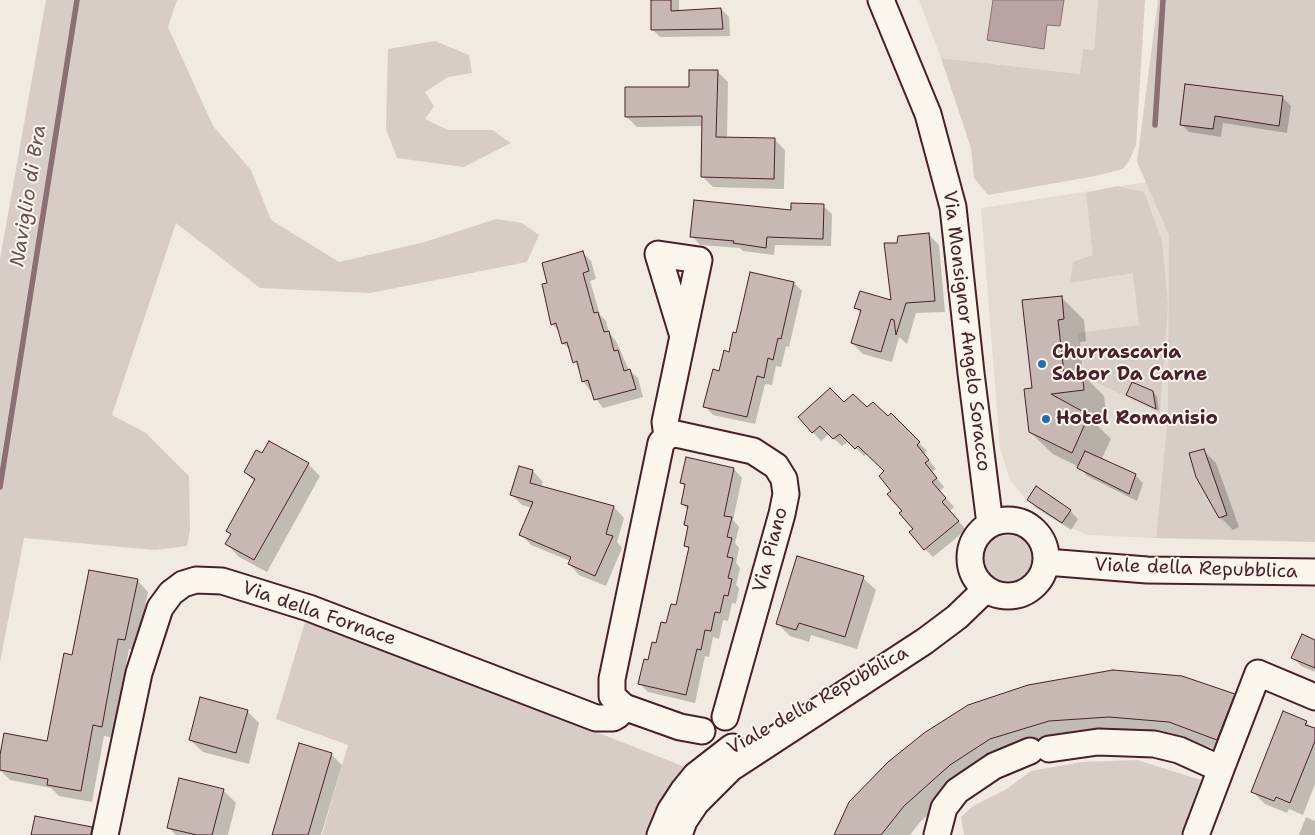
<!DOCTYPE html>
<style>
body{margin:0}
canvas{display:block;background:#f0eae0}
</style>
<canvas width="1315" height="835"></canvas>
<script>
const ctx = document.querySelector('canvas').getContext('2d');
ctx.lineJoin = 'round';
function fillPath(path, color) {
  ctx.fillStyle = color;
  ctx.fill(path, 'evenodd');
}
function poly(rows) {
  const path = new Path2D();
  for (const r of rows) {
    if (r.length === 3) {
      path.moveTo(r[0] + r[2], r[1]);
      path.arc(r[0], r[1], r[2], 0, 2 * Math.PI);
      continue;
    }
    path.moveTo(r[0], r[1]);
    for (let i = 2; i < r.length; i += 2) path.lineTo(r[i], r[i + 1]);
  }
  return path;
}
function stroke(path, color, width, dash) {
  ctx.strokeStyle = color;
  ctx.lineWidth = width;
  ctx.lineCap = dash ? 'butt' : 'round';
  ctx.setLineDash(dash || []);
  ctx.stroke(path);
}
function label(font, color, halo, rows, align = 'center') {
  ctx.font = font + ' "Shantell Sans",sans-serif';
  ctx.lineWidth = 4;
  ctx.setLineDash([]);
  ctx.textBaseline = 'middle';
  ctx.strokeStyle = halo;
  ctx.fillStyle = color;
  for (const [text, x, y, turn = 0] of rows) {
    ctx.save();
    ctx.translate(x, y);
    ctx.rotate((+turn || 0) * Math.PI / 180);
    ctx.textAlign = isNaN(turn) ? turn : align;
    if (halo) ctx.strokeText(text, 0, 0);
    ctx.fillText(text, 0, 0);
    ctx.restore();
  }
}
const built = poly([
 [919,0,1098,0,1094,50,1083,49,1081,74,941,58],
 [1154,181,1169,235,1172,294,1168,415,1156,538,1087,535,1062,523,1027,500,1010,480,1000,448,981,208]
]);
const green = poly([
 [46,0,177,0,168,27,213,126,251,170,271,220,339,262,425,242,496,219,522,223,539,235,527,262,370,293,260,288,176,223,112,415,146,433,189,476,190,531,187,546,155,550,24,538,0,662,0,259],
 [1098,0,1145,0,1137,129,1136,145,1130,159,1123,169,1095,176,988,195,974,178,971,148,941,58,1080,74,1083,49,1094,50],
 [1158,0,1315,0,1315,542,1156,538,1168,415,1169,235,1137,162],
 [435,41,469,55,472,73,448,77,425,92,434,106,425,119,448,130,492,130,511,143,464,167,397,158,386,129,388,49],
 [1117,186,1144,192,1162,241,1168,304,1160,413,1086,377,1077,333,1139,325,1133,273,1070,283,1073,262,1093,255,1086,193],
 [1008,559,24],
 [305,622,358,638,685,767,654,818,649,835,322,835,348,745,276,719],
 [1137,760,1201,780,1181,835,964,835,961,817,973,806,1005,790,1031,771,1082,762]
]);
const water = poly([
 [993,0,1064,0,1060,26,1047,25,1044,49,987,40,993,0]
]);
const shadow = poly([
 [652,0,679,0,679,12,721,9,729,17,730,36,660,37,652,29],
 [718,72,728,82,727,138,774,139,785,150,784,189,713,187,702,176,703,126,637,127,626,116,690,88],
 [1283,98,1291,106,1287,133,1223,123,1221,137,1189,132,1181,124],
 [823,206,832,214,831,246,775,245,774,255,743,251,740,248,700,245,692,236],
 [928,234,939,245,945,312,916,313,907,344,899,337,892,362,863,354,852,343,861,314,856,308,893,302,899,244],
 [583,253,591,261,596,279,590,281,600,315,606,321,609,333,616,341,629,370,638,378,643,397,603,408,583,381,571,351,563,343,560,332,552,324,549,284],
 [794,283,802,291,789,347,786,346,781,367,776,366,772,385,765,384,755,424,713,415,705,406,737,334],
 [1062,298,1084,320,1086,341,1080,342,1083,375,1104,396,1106,413,1087,415,1111,439,1101,460,1135,475,1143,483,1137,501,1087,476,1079,467,1053,454,1030,432,1034,389],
 [1153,392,1157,397,1159,411,1128,395],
 [844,404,867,409,888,418,891,415,927,451,924,454,936,469,932,472,944,487,940,491,954,507,950,511,966,530,933,557,925,549,893,492,886,471,867,453,864,456,849,441,842,446,829,434,821,441,799,417],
 [1203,450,1216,463,1239,527,1233,530,1220,517],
 [263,455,308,464,320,476,267,572,239,557,227,544,232,535,228,531,255,482,245,472],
 [734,469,742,478,733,520,739,527,735,543,739,548,736,563,740,568,736,585,739,588,736,604,732,603,728,621,723,620,719,639,713,637,709,657,705,656,695,703,648,692,640,684,677,606,690,550,685,545,689,528,685,524,688,510,682,504,686,487,681,483],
 [533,471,543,482,541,487,614,507,624,518,617,542,622,548,606,586,579,575,569,564,570,561,531,545,521,534,532,508,522,505,512,495],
 [1028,499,1070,511,1078,519,1071,530,1036,508],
 [863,578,876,590,857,649,811,635,809,642,790,636,777,623],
 [137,580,148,592,136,651,129,649,113,738,104,736,92,802,59,796,51,788,10,780,0,770,0,762,48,742,73,656],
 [1315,642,1315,672,1301,666,1293,658],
 [1234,695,1250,711,1233,756,1186,738,1126,733,1066,737,967,781,920,822,910,835,835,835,925,734],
 [247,711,259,723,249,764,203,752,190,740],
 [1306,722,1315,730,1315,784,1303,815,1289,809,1287,813,1265,804,1253,792],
 [331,754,342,765,321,835,273,835],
 [223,790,236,803,228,835,176,835,168,827],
 [1306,817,1315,821,1315,835,1299,835]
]);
const stream = poly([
 [1155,125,1163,0],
 [0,487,77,0]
]);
const building = poly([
 [651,0,671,0,671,11,721,8,723,29,651,30,651,0],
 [689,70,718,70,716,137,775,138,774,179,701,177,702,116,625,117,625,87,689,87,689,70],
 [1185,84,1283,96,1279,126,1215,116,1213,129,1180,125,1185,84],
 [694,200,791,210,791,203,824,204,823,239,767,237,766,248,733,243,734,241,690,237,694,200],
 [929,233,935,301,906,303,896,335,894,320,891,319,881,352,851,343,861,310,854,308,860,291,891,300,884,243,897,243,898,236,929,233],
 [583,251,589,271,583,273,594,313,598,312,604,332,609,331,614,351,618,350,624,371,630,369,636,389,594,400,588,380,582,382,577,361,573,363,567,342,562,344,556,323,551,325,542,284,547,283,542,263,583,251],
 [750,272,794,282,781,339,778,338,773,360,768,358,764,378,757,376,747,417,703,407,713,369,719,371,724,350,729,352,733,332,736,333,750,272],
 [1062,296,1064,319,1058,320,1064,373,1082,372,1084,390,1051,394,1089,415,1072,453,1029,432,1024,389,1032,388,1022,300,1062,296],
 [1132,382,1153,391,1156,409,1126,395,1132,382],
 [830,388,844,402,853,394,867,407,873,402,888,416,891,413,920,442,917,445,929,460,925,463,937,478,932,482,946,498,942,502,959,521,924,550,909,532,913,529,899,513,902,511,887,494,891,491,879,476,884,471,858,446,855,449,840,434,833,439,820,426,812,433,798,417,830,388],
 [269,441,309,463,254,560,225,544,231,534,226,531,255,479,244,472,256,450,262,453,269,441],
 [1204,449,1227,515,1219,518,1196,477,1189,453,1204,449],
 [1085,451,1136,474,1129,494,1077,468,1085,451],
 [686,457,734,468,724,516,732,517,727,537,732,538,727,557,733,558,728,578,732,579,728,596,724,595,720,613,715,612,711,631,705,630,701,650,697,649,686,695,638,684,644,659,648,660,652,642,656,643,661,622,666,623,671,604,676,605,689,547,684,546,688,526,684,525,688,506,681,504,685,484,680,483,686,457],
 [519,466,533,470,530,483,614,506,606,534,613,536,595,576,568,564,571,557,519,535,533,502,510,495,519,466],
 [1036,486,1071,510,1062,523,1027,500,1036,486],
 [797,556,864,576,845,637,799,623,796,630,776,624,797,556],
 [89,570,138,579,125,640,118,639,102,727,93,725,81,791,47,785,48,779,0,770,0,755,4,733,47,741,64,653,72,655,89,570],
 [1302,634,1315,640,1315,668,1291,658,1302,634],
 [1113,670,1182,676,1235,694,1217,740,1169,722,1109,717,1049,721,990,739,950,765,904,806,881,835,834,835,849,802,888,762,924,733,968,705,1028,685,1113,670],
 [200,697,248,710,236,753,189,740,200,697],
 [1283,711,1307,721,1305,725,1315,728,1315,741,1290,803,1276,797,1274,801,1251,792,1283,711],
 [299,743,332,753,308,835,272,835,299,743],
 [179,778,224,789,212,835,197,835,167,828,179,778],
 [35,816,92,827,91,835,31,835,35,816]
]);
const minor = poly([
 [881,0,928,114,953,207,971,373,990,524],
 [667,436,676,434,753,451,776,466,784,479,786,494,782,514,725,717],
 [1008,558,38],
 [1046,562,1147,570,1315,572],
 [624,707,612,696,612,679,661,443,667,436,665,422,699,260,658,254,682,333],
 [1049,749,1098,742,1154,744,1179,750,1221,769,1196,835],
 [1221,769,1258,673,1315,697],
 [105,835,139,673,160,608,171,593,183,584,196,580,222,581,309,608,596,718,613,718,618,715,624,707,680,727,702,731],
 [660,835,670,811,683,791,696,775,732,747],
 [679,835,684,821,696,803,731,768,925,641,957,617,985,590],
 [937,835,944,808,957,791,994,766,1030,751]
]);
const markers = [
 [1042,364,5,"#1f6fb2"],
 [1046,419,5,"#1f6fb2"]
];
const streetNames = [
 ["Via Monsignor Angelo Soracco",966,331,83],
 ["Via Piano",771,550,-75],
 ["Viale della Repubblica",1196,569,2],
 ["Via della Fornace",319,614,19],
 ["Viale della Repubblica",818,701,-29]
];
const poiNames = [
 ["Churrascaria",1052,353],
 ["Sabor Da Carne",1052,375],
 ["Hotel Romanisio",1056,419]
];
const waterNames = [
 ["Naviglio di Bra",29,196,-81]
];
fillPath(built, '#e4dbd2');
fillPath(green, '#d8ccc6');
fillPath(water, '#b8a4a2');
stroke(water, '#8c6f72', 1);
fillPath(shadow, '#0003');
stroke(stream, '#8c6f72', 5.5);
fillPath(building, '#c8b8b3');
stroke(building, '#4a1f2b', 1);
stroke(minor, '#4a1f2b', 29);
stroke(minor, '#fbf7ec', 25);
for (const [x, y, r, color] of markers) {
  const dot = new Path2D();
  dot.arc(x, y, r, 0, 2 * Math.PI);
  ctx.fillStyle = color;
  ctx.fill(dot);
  stroke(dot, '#fbf7ec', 2);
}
label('19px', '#4a1f2b', '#fbf7ec', streetNames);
label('bold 19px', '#4a1f2b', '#fbf7ec', poiNames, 'left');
label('italic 20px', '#704e55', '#fbf7ec', waterNames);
</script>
